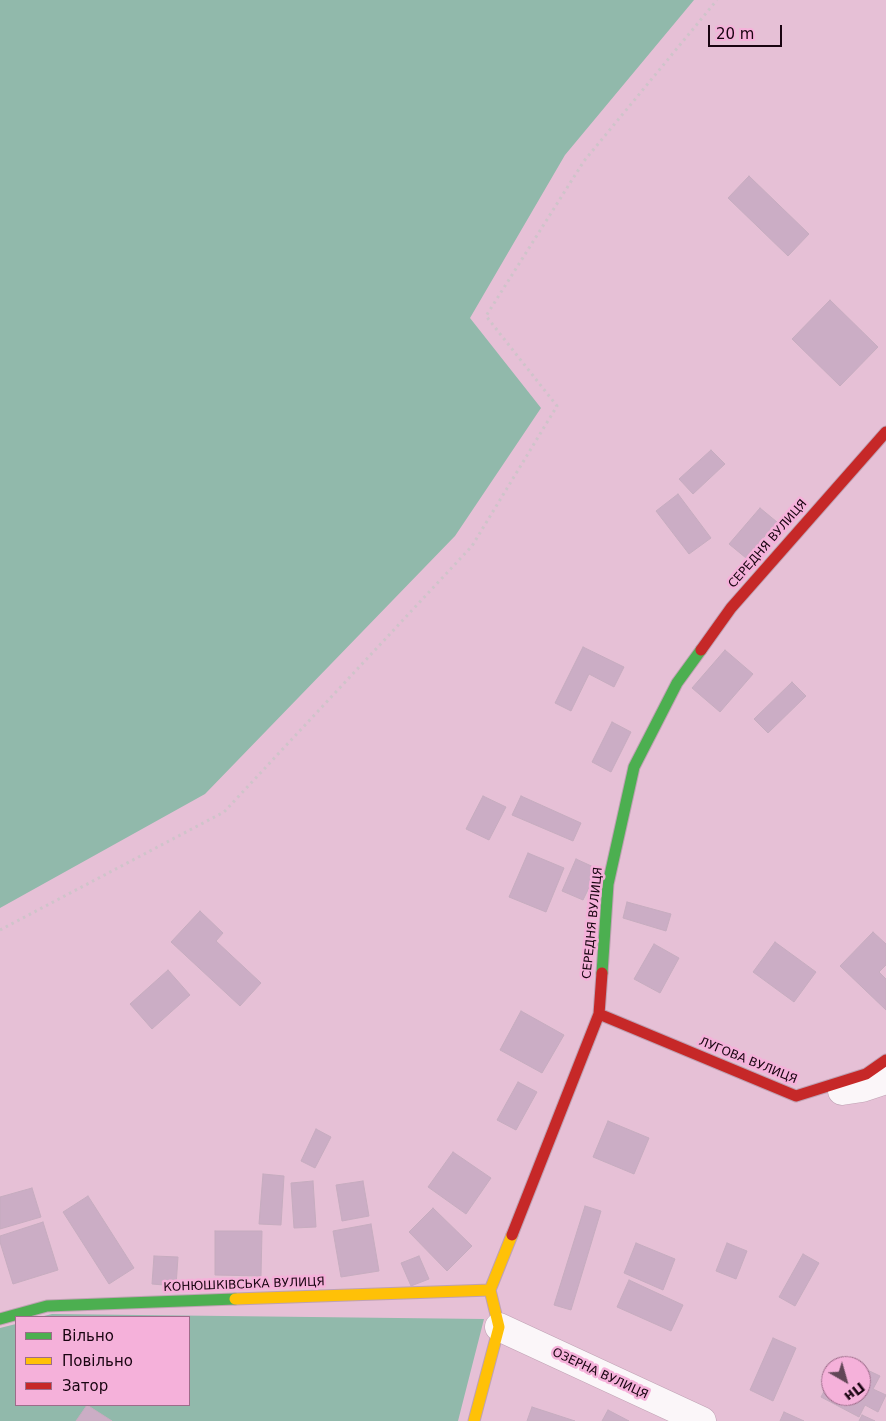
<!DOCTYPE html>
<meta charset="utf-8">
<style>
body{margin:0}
#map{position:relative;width:886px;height:1421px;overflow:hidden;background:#e6c0d6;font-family:"DejaVu Sans",sans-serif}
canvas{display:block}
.legend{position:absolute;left:15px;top:1316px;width:175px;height:90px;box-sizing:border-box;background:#f5b1da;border:1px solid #9d6c8a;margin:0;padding:6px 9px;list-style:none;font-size:15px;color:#190411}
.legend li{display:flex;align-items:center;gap:10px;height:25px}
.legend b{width:25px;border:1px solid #9d6c8a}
.north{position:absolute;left:821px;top:1356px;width:50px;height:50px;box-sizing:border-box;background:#f5b1da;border:1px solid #9d6c8a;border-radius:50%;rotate:142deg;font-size:14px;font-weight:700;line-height:20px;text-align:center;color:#190411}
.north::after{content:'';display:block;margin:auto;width:18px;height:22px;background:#614656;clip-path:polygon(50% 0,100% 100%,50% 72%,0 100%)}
.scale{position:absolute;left:708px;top:25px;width:74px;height:22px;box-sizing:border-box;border:2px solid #190411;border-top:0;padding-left:6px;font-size:15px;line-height:18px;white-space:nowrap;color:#190411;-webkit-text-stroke:4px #f5b1da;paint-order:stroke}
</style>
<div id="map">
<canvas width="886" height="1421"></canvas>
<ul class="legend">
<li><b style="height:6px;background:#4caf50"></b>Вільно</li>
<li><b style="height:6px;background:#ffc107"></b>Повільно</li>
<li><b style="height:6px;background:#c62828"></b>Затор</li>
</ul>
<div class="north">Пн</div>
<div class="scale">20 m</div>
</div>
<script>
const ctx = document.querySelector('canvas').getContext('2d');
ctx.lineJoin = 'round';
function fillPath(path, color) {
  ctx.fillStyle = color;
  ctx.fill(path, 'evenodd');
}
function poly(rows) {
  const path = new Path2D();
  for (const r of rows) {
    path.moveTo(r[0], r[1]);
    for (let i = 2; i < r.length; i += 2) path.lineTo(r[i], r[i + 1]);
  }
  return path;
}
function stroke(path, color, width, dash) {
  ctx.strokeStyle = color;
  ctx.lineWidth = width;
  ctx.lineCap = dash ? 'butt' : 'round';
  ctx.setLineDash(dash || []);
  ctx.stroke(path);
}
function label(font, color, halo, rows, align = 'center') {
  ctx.font = font + ' "DejaVu Sans",sans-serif';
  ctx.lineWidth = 5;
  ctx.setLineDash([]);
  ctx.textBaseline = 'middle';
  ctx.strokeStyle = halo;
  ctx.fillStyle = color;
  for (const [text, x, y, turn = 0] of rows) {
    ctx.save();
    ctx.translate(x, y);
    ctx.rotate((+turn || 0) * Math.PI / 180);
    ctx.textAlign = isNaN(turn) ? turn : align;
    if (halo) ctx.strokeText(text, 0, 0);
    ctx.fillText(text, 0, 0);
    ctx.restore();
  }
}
const green = poly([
 [0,0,694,0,565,155,470,318,541,408,455,536,205,794,0,908],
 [52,1314,484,1319,458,1421,0,1421,0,1328,16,1324,16,1405,189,1405,189,1317,40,1317]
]);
const building = poly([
 [749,176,809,234,788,256,728,198,749,176],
 [830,300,878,347,840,386,792,339,830,300],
 [711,450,725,464,693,494,679,479,711,450],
 [678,494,711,538,689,554,656,511,678,494],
 [760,508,777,522,746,558,729,544,760,508],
 [583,647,624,667,614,687,589,674,571,711,555,703,583,647],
 [725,650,753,674,720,712,692,688,725,650],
 [792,682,806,696,768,733,754,719,792,682],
 [612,722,631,732,611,772,592,762,612,722],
 [483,796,506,807,489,840,466,829,483,796],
 [521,796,581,823,573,841,512,815,521,796],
 [528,853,564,868,546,912,509,897,528,853],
 [576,859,598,869,583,900,562,891,576,859],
 [627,902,671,914,666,931,623,918,627,902],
 [200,911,223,933,216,941,261,983,240,1006,171,942,200,911],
 [873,932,886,944,886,965,879,972,886,979,886,1010,840,966,873,932],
 [775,942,816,972,794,1002,753,972,775,942],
 [654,944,679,958,660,993,634,979,654,944],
 [168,970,190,995,152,1029,130,1004,168,970],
 [521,1011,564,1035,542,1073,500,1050,521,1011],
 [518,1082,537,1092,516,1130,497,1120,518,1082],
 [608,1121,649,1138,634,1174,593,1157,608,1121],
 [316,1129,331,1137,315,1168,301,1161,316,1129],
 [453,1152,491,1178,466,1214,428,1187,453,1152],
 [263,1174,284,1176,281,1225,259,1224,263,1174],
 [313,1181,316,1227,294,1228,291,1183,313,1181],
 [363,1181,369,1216,342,1221,336,1185,363,1181],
 [32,1188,41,1217,0,1229,0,1197,32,1188],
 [88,1196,134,1268,109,1284,63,1212,88,1196],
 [585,1206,601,1211,571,1310,554,1305,585,1206],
 [433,1208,472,1246,447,1271,409,1232,433,1208],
 [43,1222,58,1270,13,1284,0,1242,0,1236,43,1222],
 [371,1224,379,1271,341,1277,333,1231,371,1224],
 [215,1231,262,1231,261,1276,215,1275,215,1231],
 [636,1243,675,1259,663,1290,624,1273,636,1243],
 [727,1243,747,1251,736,1279,716,1271,727,1243],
 [803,1254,819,1263,795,1306,779,1297,803,1254],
 [154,1256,178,1257,176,1286,152,1284,154,1256],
 [419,1256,429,1279,411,1286,401,1263,419,1256],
 [629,1280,683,1305,671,1331,617,1307,629,1280],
 [773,1338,796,1348,773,1401,750,1390,773,1338],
 [842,1357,860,1366,837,1366,842,1357],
 [861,1367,880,1376,873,1389,886,1395,878,1412,865,1405,859,1417,821,1397,831,1378,831,1396,861,1396,861,1367],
 [87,1405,112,1421,76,1421,87,1405],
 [532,1407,575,1421,527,1421,532,1407],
 [608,1410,629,1421,602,1421,608,1410],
 [784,1412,804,1421,780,1421,784,1412],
 [862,1415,875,1421,859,1421,862,1415]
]);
const path = poly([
 [0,930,224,812,472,546,557,406,486,316,584,161,717,0]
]);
const street = poly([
 [842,1091,862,1088,886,1080],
 [499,1327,702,1421]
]);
const fast = poly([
 [602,973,608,884,634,767,677,683,701,650],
 [0,1319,47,1306,235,1299]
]);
const slow = poly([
 [235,1299,490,1290],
 [474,1421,499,1327,490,1290,512,1235]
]);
const jam = poly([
 [701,650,731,608,886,432],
 [599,1014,796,1096,866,1074,886,1060],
 [512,1235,599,1014,602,973]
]);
const streetNames = [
 ["СЕРЕДНЯ ВУЛИЦЯ",768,544,-49],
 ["СЕРЕДНЯ ВУЛИЦЯ",593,923,-84],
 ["ЛУГОВА ВУЛИЦЯ",748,1061,22],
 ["КОНЮШКІВСЬКА ВУЛИЦЯ",244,1285,-2],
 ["ОЗЕРНА ВУЛИЦЯ",600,1374,25]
];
fillPath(green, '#91b9ab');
fillPath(building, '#cbadc5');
stroke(building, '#c6acbf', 1);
stroke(street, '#bfa1b3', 29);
stroke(fast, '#bfa1b3', 13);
stroke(slow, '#bfa1b3', 13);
stroke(jam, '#bfa1b3', 13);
stroke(path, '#cfc4ca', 3, [2.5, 4]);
stroke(street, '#fbf6f9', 28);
stroke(fast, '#4caf50', 11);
stroke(slow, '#ffc107', 11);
stroke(jam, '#c62828', 11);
label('12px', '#190411', '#f5b1da', streetNames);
</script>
